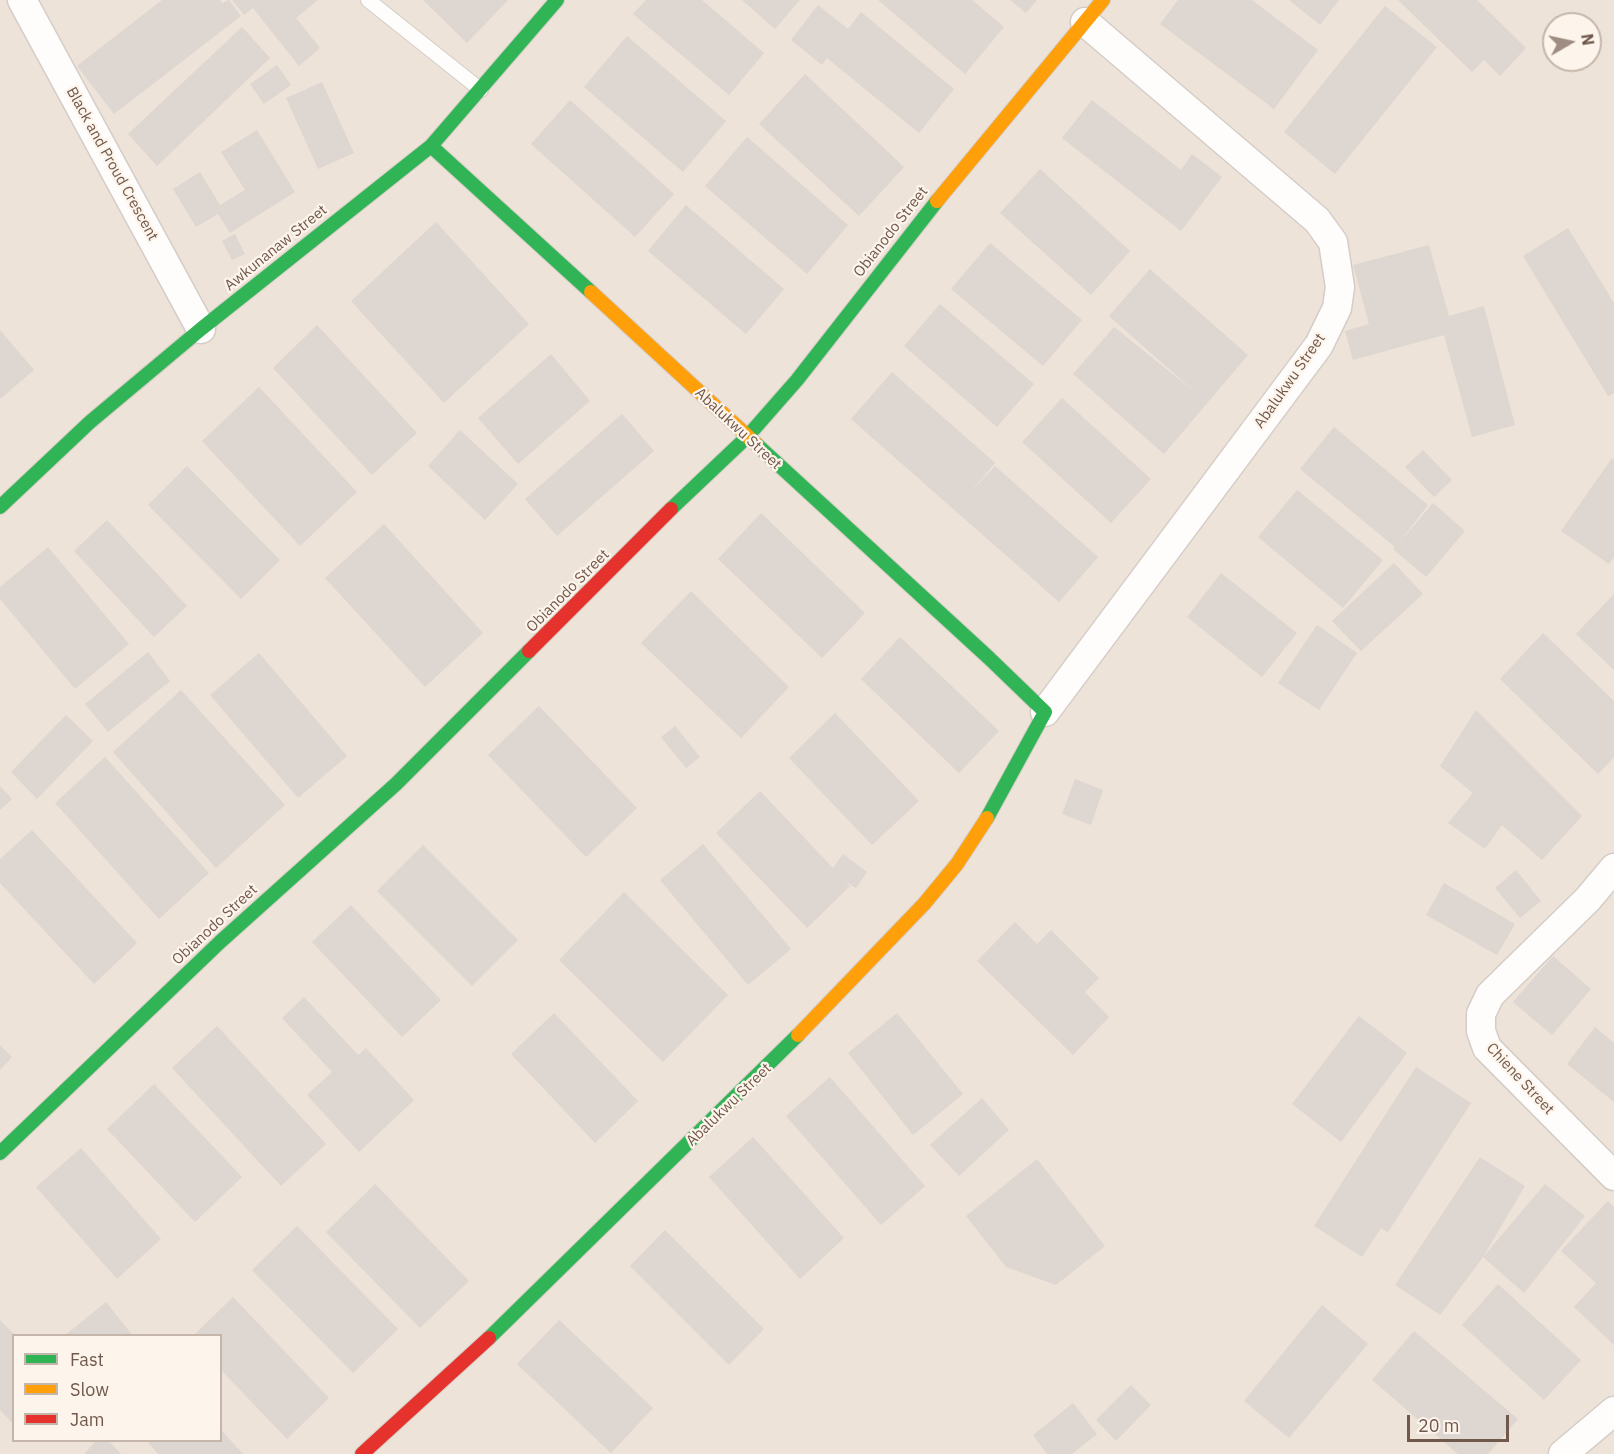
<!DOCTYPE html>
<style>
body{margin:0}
#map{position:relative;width:1614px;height:1454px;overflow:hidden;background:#f5f0ea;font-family:"IBM Plex Sans",sans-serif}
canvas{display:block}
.legend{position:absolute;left:12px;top:1334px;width:210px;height:108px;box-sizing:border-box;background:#fdf5eb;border:2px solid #c5b6ab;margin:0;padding:8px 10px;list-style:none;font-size:18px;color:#71584c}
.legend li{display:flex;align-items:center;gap:12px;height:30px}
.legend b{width:30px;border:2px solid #c5b6ab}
.north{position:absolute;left:1542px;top:12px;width:60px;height:60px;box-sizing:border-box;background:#fdf5eb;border:2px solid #c5b6ab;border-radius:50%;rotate:81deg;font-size:16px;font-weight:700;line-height:24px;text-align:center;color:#71584c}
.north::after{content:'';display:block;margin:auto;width:21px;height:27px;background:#9f8d83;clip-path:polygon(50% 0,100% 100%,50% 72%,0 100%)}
.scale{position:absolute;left:1407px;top:1415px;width:102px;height:27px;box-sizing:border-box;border:3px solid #71584c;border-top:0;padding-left:8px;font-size:18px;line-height:21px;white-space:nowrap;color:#71584c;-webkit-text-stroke:4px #fdf5eb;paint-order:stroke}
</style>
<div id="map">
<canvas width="1614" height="1454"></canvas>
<ul class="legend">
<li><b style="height:8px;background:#30b455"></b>Fast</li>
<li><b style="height:8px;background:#ff9f0a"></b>Slow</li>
<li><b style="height:8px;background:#e5322d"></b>Jam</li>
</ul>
<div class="north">N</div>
<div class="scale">20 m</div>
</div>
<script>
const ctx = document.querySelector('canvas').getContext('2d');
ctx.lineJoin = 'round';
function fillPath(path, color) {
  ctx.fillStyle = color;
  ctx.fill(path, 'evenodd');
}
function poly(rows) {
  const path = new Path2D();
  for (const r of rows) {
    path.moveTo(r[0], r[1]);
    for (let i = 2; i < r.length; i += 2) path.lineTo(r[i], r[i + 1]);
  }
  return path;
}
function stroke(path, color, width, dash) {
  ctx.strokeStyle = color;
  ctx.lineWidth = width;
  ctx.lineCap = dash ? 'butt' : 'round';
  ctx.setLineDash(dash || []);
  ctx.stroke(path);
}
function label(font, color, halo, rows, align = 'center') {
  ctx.font = font + ' "IBM Plex Sans",sans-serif';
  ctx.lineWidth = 4.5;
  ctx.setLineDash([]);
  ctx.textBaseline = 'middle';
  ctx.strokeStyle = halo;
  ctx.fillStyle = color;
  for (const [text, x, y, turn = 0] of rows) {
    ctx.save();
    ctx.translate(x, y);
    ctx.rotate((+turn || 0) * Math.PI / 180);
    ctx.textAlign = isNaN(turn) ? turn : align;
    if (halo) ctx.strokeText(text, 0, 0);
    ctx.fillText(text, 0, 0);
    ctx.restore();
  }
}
const residential = poly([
 [0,0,1614,0,1614,1454,0,1454],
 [1554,24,1590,24,1590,60,1554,60],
 [14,1336,220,1336,220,1440,14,1440]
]);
const building = poly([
 [162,0,220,0,222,3,229,0,241,16,114,114,77,66],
 [232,0,318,0,296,18,320,48,299,66,253,8,244,15],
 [423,0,508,0,467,43],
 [646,0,702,0,764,53,729,95,633,14],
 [742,0,800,0,775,29],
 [878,0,972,0,1004,27,965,74],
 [1010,0,1037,0,1026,13],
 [1178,0,1252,0,1318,50,1274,109,1160,24],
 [1289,0,1339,0,1320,25],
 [1398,0,1477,0,1526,48,1500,76,1484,60,1472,72],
 [818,5,848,29,861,12,954,89,919,133,827,58,822,65,791,40],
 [1385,6,1437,47,1335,174,1284,132],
 [242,27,270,58,157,166,128,134],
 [627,36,726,121,683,172,584,87],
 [277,65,291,85,264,104,250,84],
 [805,74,904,167,859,216,759,124],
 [322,82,354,153,318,169,286,98],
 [570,100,674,194,635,237,531,144],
 [1092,100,1181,170,1192,154,1222,177,1181,231,1062,138],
 [257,130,295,192,230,233,218,214,196,227,173,189,200,172,220,205,245,190,221,152],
 [747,137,848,225,807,274,705,186],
 [1040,169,1130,251,1091,295,1000,213],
 [686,205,784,289,746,334,648,251],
 [436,222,529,324,444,403,351,301],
 [1568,228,1614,303,1614,393,1608,396,1523,256],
 [235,234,245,254,232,260,222,241],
 [990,243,1082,320,1043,366,951,289],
 [1429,245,1449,316,1484,306,1515,425,1472,437,1444,335,1353,360,1345,331,1369,324,1353,265],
 [1150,269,1248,355,1164,454,1073,374,1114,327,1195,392,1109,316],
 [940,304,1034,384,997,427,904,346],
 [317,325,417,433,372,475,273,368],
 [0,330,34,370,0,399],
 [551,354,590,401,518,464,478,418],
 [892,372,995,463,969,494,995,466,1098,557,1059,602,851,419],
 [259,387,357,492,300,546,202,441],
 [1062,398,1151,479,1111,523,1022,442],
 [622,414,654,451,557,536,525,499],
 [1334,427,1428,505,1398,544,1433,503,1465,531,1426,577,1393,549,1395,547,1300,469],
 [460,430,518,484,485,520,428,466],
 [1423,450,1452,480,1434,497,1405,467],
 [1612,458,1614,460,1614,557,1609,564,1561,531],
 [187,466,280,560,241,599,148,505],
 [1297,490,1383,560,1343,608,1258,537],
 [761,513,865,613,822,658,718,559],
 [107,520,187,606,154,637,74,551],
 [384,524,483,633,425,687,325,578],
 [48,547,129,644,75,689,0,599,0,587],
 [1394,563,1423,594,1361,651,1332,621],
 [1221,573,1297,633,1262,677,1187,617],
 [691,591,789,687,741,738,641,643],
 [1614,594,1614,670,1576,634],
 [1317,625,1357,653,1319,710,1278,683],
 [1543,633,1614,701,1614,757,1598,774,1500,679],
 [900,637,999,731,959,773,861,679],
 [148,652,170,681,108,732,85,704],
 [259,653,347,756,298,798,210,695],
 [181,690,285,805,216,868,113,752],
 [539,706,637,808,586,857,488,755],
 [1476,710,1582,816,1542,860,1502,825,1485,849,1448,823,1473,793,1440,766],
 [835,713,919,801,872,845,789,758],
 [66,715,93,741,37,799,11,772],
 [675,726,700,757,686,768,661,737],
 [105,757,209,873,159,919,55,803],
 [1075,779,1103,790,1091,825,1062,814],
 [0,786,12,799,0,810],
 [760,791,833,868,843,854,867,872,856,888,845,881,850,886,807,928,716,833],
 [32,830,137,943,94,984,0,883,0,859],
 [703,844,791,949,748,985,660,880],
 [423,845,518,940,472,986,377,891],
 [1516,870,1541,901,1520,918,1495,888],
 [1444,883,1515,924,1497,955,1426,915],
 [624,892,728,995,663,1062,559,960],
 [351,905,441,1000,402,1037,312,942],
 [1015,922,1037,944,1051,930,1099,978,1085,992,1109,1017,1073,1055,977,961],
 [1553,956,1591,989,1552,1035,1513,1002],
 [304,997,358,1055,366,1048,414,1100,359,1152,307,1095,332,1072,282,1018],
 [554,1013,638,1101,595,1143,511,1054],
 [897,1013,963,1094,913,1135,848,1053],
 [1359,1016,1407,1053,1341,1142,1292,1104],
 [217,1026,326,1144,281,1186,172,1068],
 [1595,1027,1614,1043,1614,1102,1567,1064],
 [0,1045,12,1057,0,1070],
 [1416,1067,1471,1103,1388,1232,1381,1228,1362,1257,1314,1226],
 [830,1077,925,1186,881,1225,786,1116],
 [154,1084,242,1177,195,1222,107,1129],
 [982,1098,1009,1130,959,1176,930,1145],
 [753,1137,844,1238,800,1279,709,1177],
 [81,1148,161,1239,117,1279,36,1187],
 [1480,1157,1525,1186,1483,1257,1545,1184,1585,1216,1524,1293,1483,1257,1440,1315,1395,1285],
 [1037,1159,1105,1246,1056,1285,1006,1267,966,1216],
 [375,1184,469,1281,420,1328,326,1232],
 [1608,1201,1614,1207,1614,1345,1574,1307,1596,1283,1561,1251],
 [297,1226,398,1329,353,1373,252,1270],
 [665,1230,764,1329,729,1365,630,1266],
 [1498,1284,1581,1360,1544,1400,1462,1325],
 [233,1297,329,1398,287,1439,220,1369,220,1336,193,1336],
 [106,1302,133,1336,64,1336],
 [1322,1305,1368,1344,1289,1438,1244,1401],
 [0,1320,14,1334,14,1425,0,1410],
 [559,1320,653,1408,611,1453,517,1364],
 [1414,1331,1518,1419,1488,1454,1458,1454,1372,1380],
 [1131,1385,1151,1405,1116,1441,1096,1420],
 [1073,1403,1097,1434,1072,1454,1047,1454,1033,1435],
 [220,1429,243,1454,158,1454,146,1440,220,1440],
 [97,1440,108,1440,121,1454,84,1454]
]);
const lane = poly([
 [368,0,481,90]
]);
const street = poly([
 [22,0,201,329],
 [1045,712,1319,345,1337,308,1340,287,1333,242,1317,220,1085,22],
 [1614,868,1588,899,1490,995,1481,1014,1481,1031,1487,1048,1614,1176],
 [1563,1454,1614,1411]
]);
const fast = poly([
 [431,146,591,292],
 [756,444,989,658,1045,712,987,818],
 [0,507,90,422,201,329,431,146,557,0],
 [671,509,747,437,797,380,937,201],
 [0,1153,220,942,396,784,529,651],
 [489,1338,798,1035]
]);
const slow = poly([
 [937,201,1103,0],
 [591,292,756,444],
 [798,1035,924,904,957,864,987,818]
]);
const jam = poly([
 [529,651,671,509],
 [362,1454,489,1338]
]);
const streetNames = [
 ["Black and Proud Crescent",112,164,61],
 ["Obianodo Street",891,232,-52],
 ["Awkunanaw Street",276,248,-39],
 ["Abalukwu Street",1290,381,-55],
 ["Abalukwu Street",738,429,43],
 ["Obianodo Street",568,591,-45],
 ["Obianodo Street",215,925,-43],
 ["Chiene Street",1520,1079,47],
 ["Abalukwu Street",729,1105,-44]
];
fillPath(residential, '#eee3d8');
fillPath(building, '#ded6d0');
stroke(lane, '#d4cdc7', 16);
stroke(street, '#d4cdc7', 31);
stroke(fast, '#d4cdc6', 16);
stroke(slow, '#d4cdc6', 16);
stroke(jam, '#d4cdc6', 16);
stroke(lane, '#fefdfc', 14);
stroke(street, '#fefdfc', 28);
stroke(fast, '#30b455', 14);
stroke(slow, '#ff9f0a', 14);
stroke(jam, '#e5322d', 14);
label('15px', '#71584c', '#fdf5eb', streetNames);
</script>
